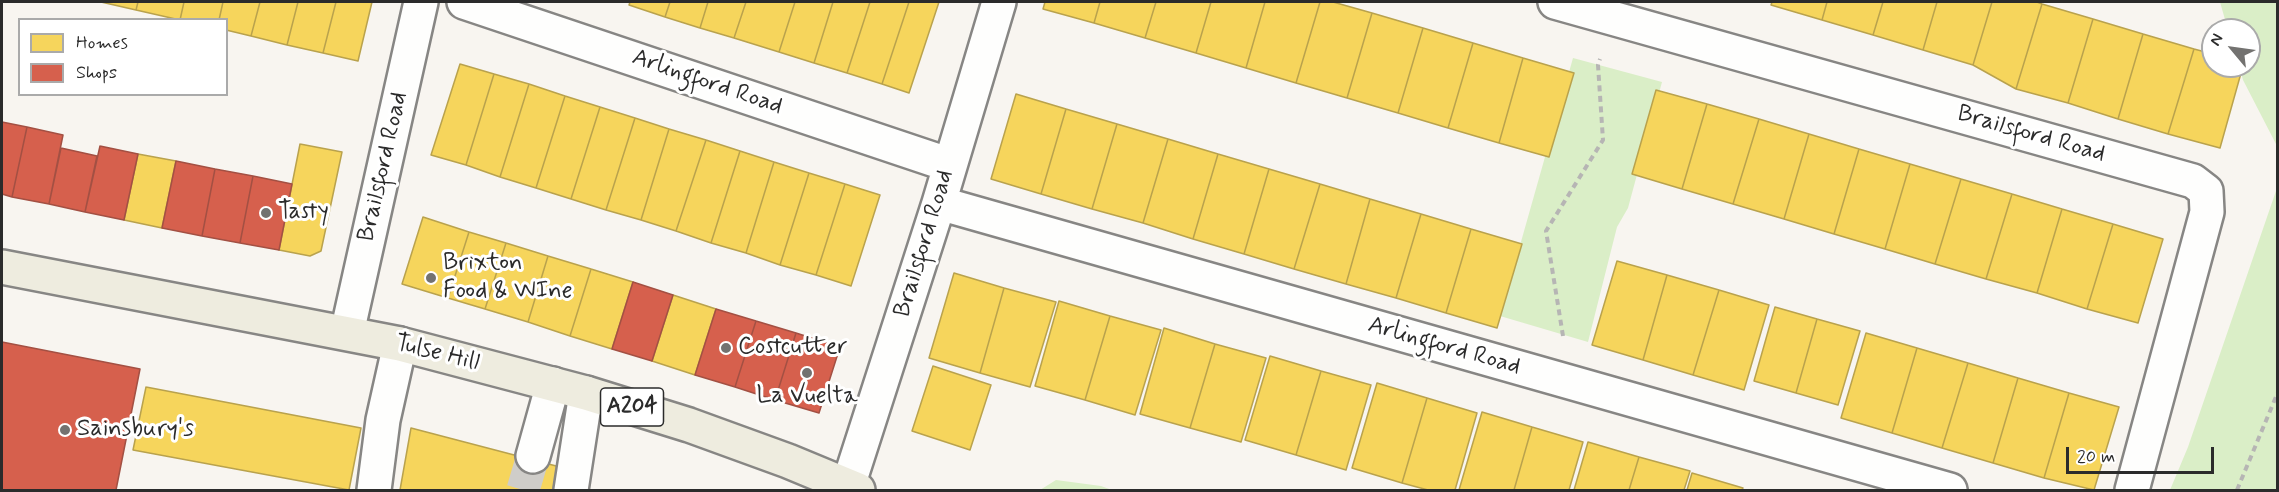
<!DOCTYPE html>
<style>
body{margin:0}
#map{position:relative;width:2279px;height:492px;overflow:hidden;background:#f8f5f0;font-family:Mynerve,sans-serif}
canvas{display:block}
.frame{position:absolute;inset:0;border:3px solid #2b2b2b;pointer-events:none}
.legend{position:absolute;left:18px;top:18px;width:210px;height:78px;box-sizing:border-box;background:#fff;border:2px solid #aaa;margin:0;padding:8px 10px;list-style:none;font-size:18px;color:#2b2b2b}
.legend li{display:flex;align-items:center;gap:12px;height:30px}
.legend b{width:30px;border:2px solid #aaa}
.north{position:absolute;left:2201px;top:18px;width:60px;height:60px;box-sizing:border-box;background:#fff;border:2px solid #aaa;border-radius:50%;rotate:299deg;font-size:16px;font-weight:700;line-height:24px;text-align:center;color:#2b2b2b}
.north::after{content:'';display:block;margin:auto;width:21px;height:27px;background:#737270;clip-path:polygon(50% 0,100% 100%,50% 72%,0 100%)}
.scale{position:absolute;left:2066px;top:447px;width:148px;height:27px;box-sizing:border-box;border:3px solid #2b2b2b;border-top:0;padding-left:8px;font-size:18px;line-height:21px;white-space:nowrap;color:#2b2b2b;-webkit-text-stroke:4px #fff;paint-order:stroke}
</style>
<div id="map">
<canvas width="2279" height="492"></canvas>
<div class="frame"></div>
<ul class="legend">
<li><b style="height:16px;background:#f6d55c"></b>Homes</li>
<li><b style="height:16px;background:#d6604d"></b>Shops</li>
</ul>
<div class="north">N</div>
<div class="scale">20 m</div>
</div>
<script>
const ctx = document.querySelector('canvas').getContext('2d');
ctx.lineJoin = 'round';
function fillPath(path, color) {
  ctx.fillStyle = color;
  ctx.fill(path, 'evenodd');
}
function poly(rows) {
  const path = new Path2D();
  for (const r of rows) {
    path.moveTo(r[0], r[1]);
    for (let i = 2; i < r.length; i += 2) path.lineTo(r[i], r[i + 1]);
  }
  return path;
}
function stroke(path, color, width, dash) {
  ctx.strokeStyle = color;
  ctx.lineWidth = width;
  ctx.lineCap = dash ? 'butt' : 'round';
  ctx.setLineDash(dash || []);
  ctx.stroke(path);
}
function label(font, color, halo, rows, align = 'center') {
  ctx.font = font + ' Mynerve,sans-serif';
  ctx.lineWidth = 6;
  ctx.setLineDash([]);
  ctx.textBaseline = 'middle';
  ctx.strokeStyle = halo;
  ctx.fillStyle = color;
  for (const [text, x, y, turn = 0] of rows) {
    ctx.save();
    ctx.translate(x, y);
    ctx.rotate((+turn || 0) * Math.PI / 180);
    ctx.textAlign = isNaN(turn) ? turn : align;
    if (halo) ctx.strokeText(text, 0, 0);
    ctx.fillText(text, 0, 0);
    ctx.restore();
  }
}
const green = poly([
 [2220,2,2277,2,2277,146,2243,80,2239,66,2249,66,2249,30,2228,30],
 [1573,58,1662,82,1628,208,1617,227,1588,342,1500,316],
 [2277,188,2277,490,2170,490,2188,447],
 [1056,480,1101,486,1112,490,1040,490]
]);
const homes = poly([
 [101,2,138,2,136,10,101,2],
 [138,2,184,2,180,20,136,10,138,2],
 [184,2,223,2,219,20,180,20,184,2],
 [223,2,260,2,251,36,226,30,226,20,219,20,223,2],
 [260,2,298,2,287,45,251,36,260,2],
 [298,2,336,2,323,53,287,45,298,2],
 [336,2,372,2,358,61,323,53,336,2],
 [630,2,670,2,665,17,629,5,630,2],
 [670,2,708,2,700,28,665,17,670,2],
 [708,2,746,2,734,38,700,28,708,2],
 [746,2,795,2,779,52,734,38,746,2],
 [795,2,833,2,814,63,779,52,795,2],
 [833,2,870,2,847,73,814,63,833,2],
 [870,2,909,2,882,84,847,73,870,2],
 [909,2,939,2,909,93,882,84,909,2],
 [1045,2,1100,2,1094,23,1043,9,1045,2],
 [1100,2,1156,2,1145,38,1094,23,1100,2],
 [1156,2,1211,2,1196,53,1145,38,1156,2],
 [1211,2,1265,2,1246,68,1196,53,1211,2],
 [1265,2,1320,2,1296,83,1246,68,1265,2],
 [1320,2,1333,2,1372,13,1347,98,1296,83,1320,2],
 [1772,2,1827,2,1822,20,1771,5,1772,2],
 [1827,2,1883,2,1873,35,1822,20,1827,2],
 [1883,2,1937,2,1923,50,1873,35,1883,2],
 [1937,2,1992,2,1973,65,1923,50,1937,2],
 [1992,2,2037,2,2042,4,2016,89,1973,65,1992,2],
 [2042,4,2093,19,2068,103,2016,89,2042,4],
 [1372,13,1423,28,1398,113,1347,98,1372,13],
 [2093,19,2143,34,2118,119,2068,103,2093,19],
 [1423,28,1473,43,1448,128,1398,113,1423,28],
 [2143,34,2194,49,2168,134,2118,119,2143,34],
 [1473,43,1523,58,1499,143,1448,128,1473,43],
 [2194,49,2213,54,2213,66,2243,66,2220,148,2168,134,2194,49],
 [1523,58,1574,73,1549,157,1499,143,1523,58],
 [460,64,494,74,466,165,431,155,460,64],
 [494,74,529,84,500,177,466,165,494,74],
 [529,84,565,96,536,188,500,177,529,84],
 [1656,90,1707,104,1682,189,1632,174,1656,90],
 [1016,94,1066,109,1041,194,991,179,1016,94],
 [565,96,600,107,571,199,536,188,565,96],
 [1707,104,1759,119,1733,204,1682,189,1707,104],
 [600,107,635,118,606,210,571,199,600,107],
 [1066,109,1117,124,1092,209,1041,194,1066,109],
 [635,118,669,129,641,220,606,210,635,118],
 [1759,119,1809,134,1784,219,1733,204,1759,119],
 [1117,124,1168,139,1143,223,1092,209,1117,124],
 [669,129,706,140,676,231,641,220,669,129],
 [1809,134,1859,149,1834,234,1784,219,1809,134],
 [1168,139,1218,154,1193,239,1143,223,1168,139],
 [706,140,740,151,711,243,676,231,706,140],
 [300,144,342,152,321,251,310,256,279,250,300,144],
 [1859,149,1910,164,1885,249,1834,234,1859,149],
 [740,151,774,162,746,253,711,243,740,151],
 [138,154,176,161,162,228,124,220,138,154],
 [1218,154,1269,169,1244,254,1193,239,1218,154],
 [774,162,809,173,780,265,746,253,774,162],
 [1910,164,1961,179,1935,264,1885,249,1910,164],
 [1269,169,1320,184,1294,269,1244,254,1269,169],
 [809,173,845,184,816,275,780,265,809,173],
 [1961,179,2012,194,1986,279,1935,264,1961,179],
 [845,184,880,195,851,286,816,275,845,184],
 [1320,184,1370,199,1346,284,1294,269,1320,184],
 [2012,194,2062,209,2037,293,1986,279,2012,194],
 [1370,199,1421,214,1396,298,1346,284,1370,199],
 [2062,209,2113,224,2087,309,2037,293,2062,209],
 [1421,214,1471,229,1446,313,1396,298,1421,214],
 [423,217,469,232,448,298,402,284,423,217],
 [2113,224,2163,239,2138,323,2087,309,2113,224],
 [1471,229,1522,244,1497,328,1446,313,1471,229],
 [469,232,506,243,485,309,448,298,469,232],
 [506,243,548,256,528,322,485,309,506,243],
 [548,256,591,269,570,336,528,322,548,256],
 [1617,261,1667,275,1643,360,1592,345,1617,261],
 [591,269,633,282,612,349,570,336,591,269],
 [954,273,1004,288,980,373,929,358,954,273],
 [1667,275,1719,290,1693,375,1643,360,1667,275],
 [1004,288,1056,302,1030,387,980,373,1004,288],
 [1719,290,1769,305,1744,390,1693,375,1719,290],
 [673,295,716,309,695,375,652,361,673,295],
 [1059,301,1110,316,1085,400,1035,386,1059,301],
 [1775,307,1817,319,1796,393,1754,381,1775,307],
 [1110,316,1161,330,1135,415,1085,400,1110,316],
 [1817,319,1860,331,1838,405,1796,393,1817,319],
 [1164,328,1215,344,1190,428,1140,414,1164,328],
 [1866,333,1917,348,1892,433,1841,418,1866,333],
 [1215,344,1266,358,1241,442,1190,428,1215,344],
 [1917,348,1968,363,1942,448,1892,433,1917,348],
 [1270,356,1321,371,1296,455,1245,440,1270,356],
 [1968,363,2018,378,1993,463,1942,448,1968,363],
 [933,366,991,385,970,450,912,431,933,366],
 [1321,371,1371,385,1346,470,1296,455,1321,371],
 [2018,378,2069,393,2044,478,1993,463,2018,378],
 [1377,383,1427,398,1402,483,1352,468,1377,383],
 [146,387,361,428,349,490,133,450,146,387],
 [2069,393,2119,407,2094,490,2044,478,2069,393],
 [1427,398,1477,413,1455,490,1428,490,1402,483,1427,398],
 [1482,412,1532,427,1514,490,1459,490,1482,412],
 [1532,427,1583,442,1569,490,1514,490,1532,427],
 [411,428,560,467,554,490,400,490,411,428],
 [1588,442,1639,457,1629,490,1574,490,1588,442],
 [1639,457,1690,471,1684,490,1629,490,1639,457],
 [1692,473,1743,488,1742,490,1687,490,1692,473]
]);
const shops = poly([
 [2,122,27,127,12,197,2,194,2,122],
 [27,127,63,135,49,204,12,197,27,127],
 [100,146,138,154,124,220,85,212,100,146],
 [61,148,97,156,85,212,49,204,61,148],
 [176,161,215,169,202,236,162,228,176,161],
 [215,169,253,176,240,243,202,236,215,169],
 [253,176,292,184,279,250,240,243,253,176],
 [633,282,673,295,652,361,612,349,633,282],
 [716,309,756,321,735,387,695,375,716,309],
 [756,321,796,333,775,400,735,387,756,321],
 [796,333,840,347,819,413,775,400,796,333],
 [2,342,140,369,116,490,2,490,2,342]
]);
const minorTunnel = poly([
 [523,490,533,456]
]);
const path = poly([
 [1563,336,1546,231,1603,140,1598,65,1600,59],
 [2237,490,2278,392]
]);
const minor = poly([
 [464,2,950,165],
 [1555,2,2193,181,2206,191,2207,212,2132,490],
 [939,203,1950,490],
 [347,333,421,2],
 [533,456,553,384],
 [848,486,939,203,999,2],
 [374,490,383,420,400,344],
 [571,490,586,393]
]);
const major = poly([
 [2,267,400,344,586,393,689,425,788,461,858,490]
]);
const markers = [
 [266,213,6,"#737270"],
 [431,278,6,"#737270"],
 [726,348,6,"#737270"],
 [807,373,6,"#737270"],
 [65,430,6,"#737270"]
];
const shields = [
 [632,407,63]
];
const shieldNames = [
 ["A204",632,407]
];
const streetNames = [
 ["Arlingford Road",707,83,19],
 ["Brailsford Road",2031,135,16],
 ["Brailsford Road",384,167,-77],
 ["Brailsford Road",925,244,-73],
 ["Arlingford Road",1444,347,16],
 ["Tulse Hill",437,354,14]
];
const poiNames = [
 ["Tasty",278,213],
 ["Brixton",443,264],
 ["Food & WIne",443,292],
 ["Costcutter",738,348],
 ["La Vuelta",807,397,"center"],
 ["Sainsbury's",77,430]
];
fillPath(green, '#daeec7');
fillPath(homes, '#f6d55c');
stroke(homes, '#b9a24d', 1.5);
fillPath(shops, '#d6604d');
stroke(shops, '#a35043', 1.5);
stroke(minorTunnel, '#cfcdc9', 33, [33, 16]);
stroke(minor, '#878684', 38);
stroke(major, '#878684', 38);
stroke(path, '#b6b5b4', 4, [6, 4.5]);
stroke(minor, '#fefefd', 33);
stroke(major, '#eeecdf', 33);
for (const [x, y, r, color] of markers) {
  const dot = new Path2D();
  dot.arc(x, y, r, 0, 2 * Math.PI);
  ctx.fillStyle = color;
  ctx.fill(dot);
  stroke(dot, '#fff', 2);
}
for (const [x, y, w] of shields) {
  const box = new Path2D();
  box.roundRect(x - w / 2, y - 19, w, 38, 4.5);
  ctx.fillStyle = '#fff';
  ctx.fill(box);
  stroke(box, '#2b2b2b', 1.5);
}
label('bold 22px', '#2b2b2b', null, shieldNames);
label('24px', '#2b2b2b', '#fff', streetNames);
label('24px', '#2b2b2b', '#fff', poiNames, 'left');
</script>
